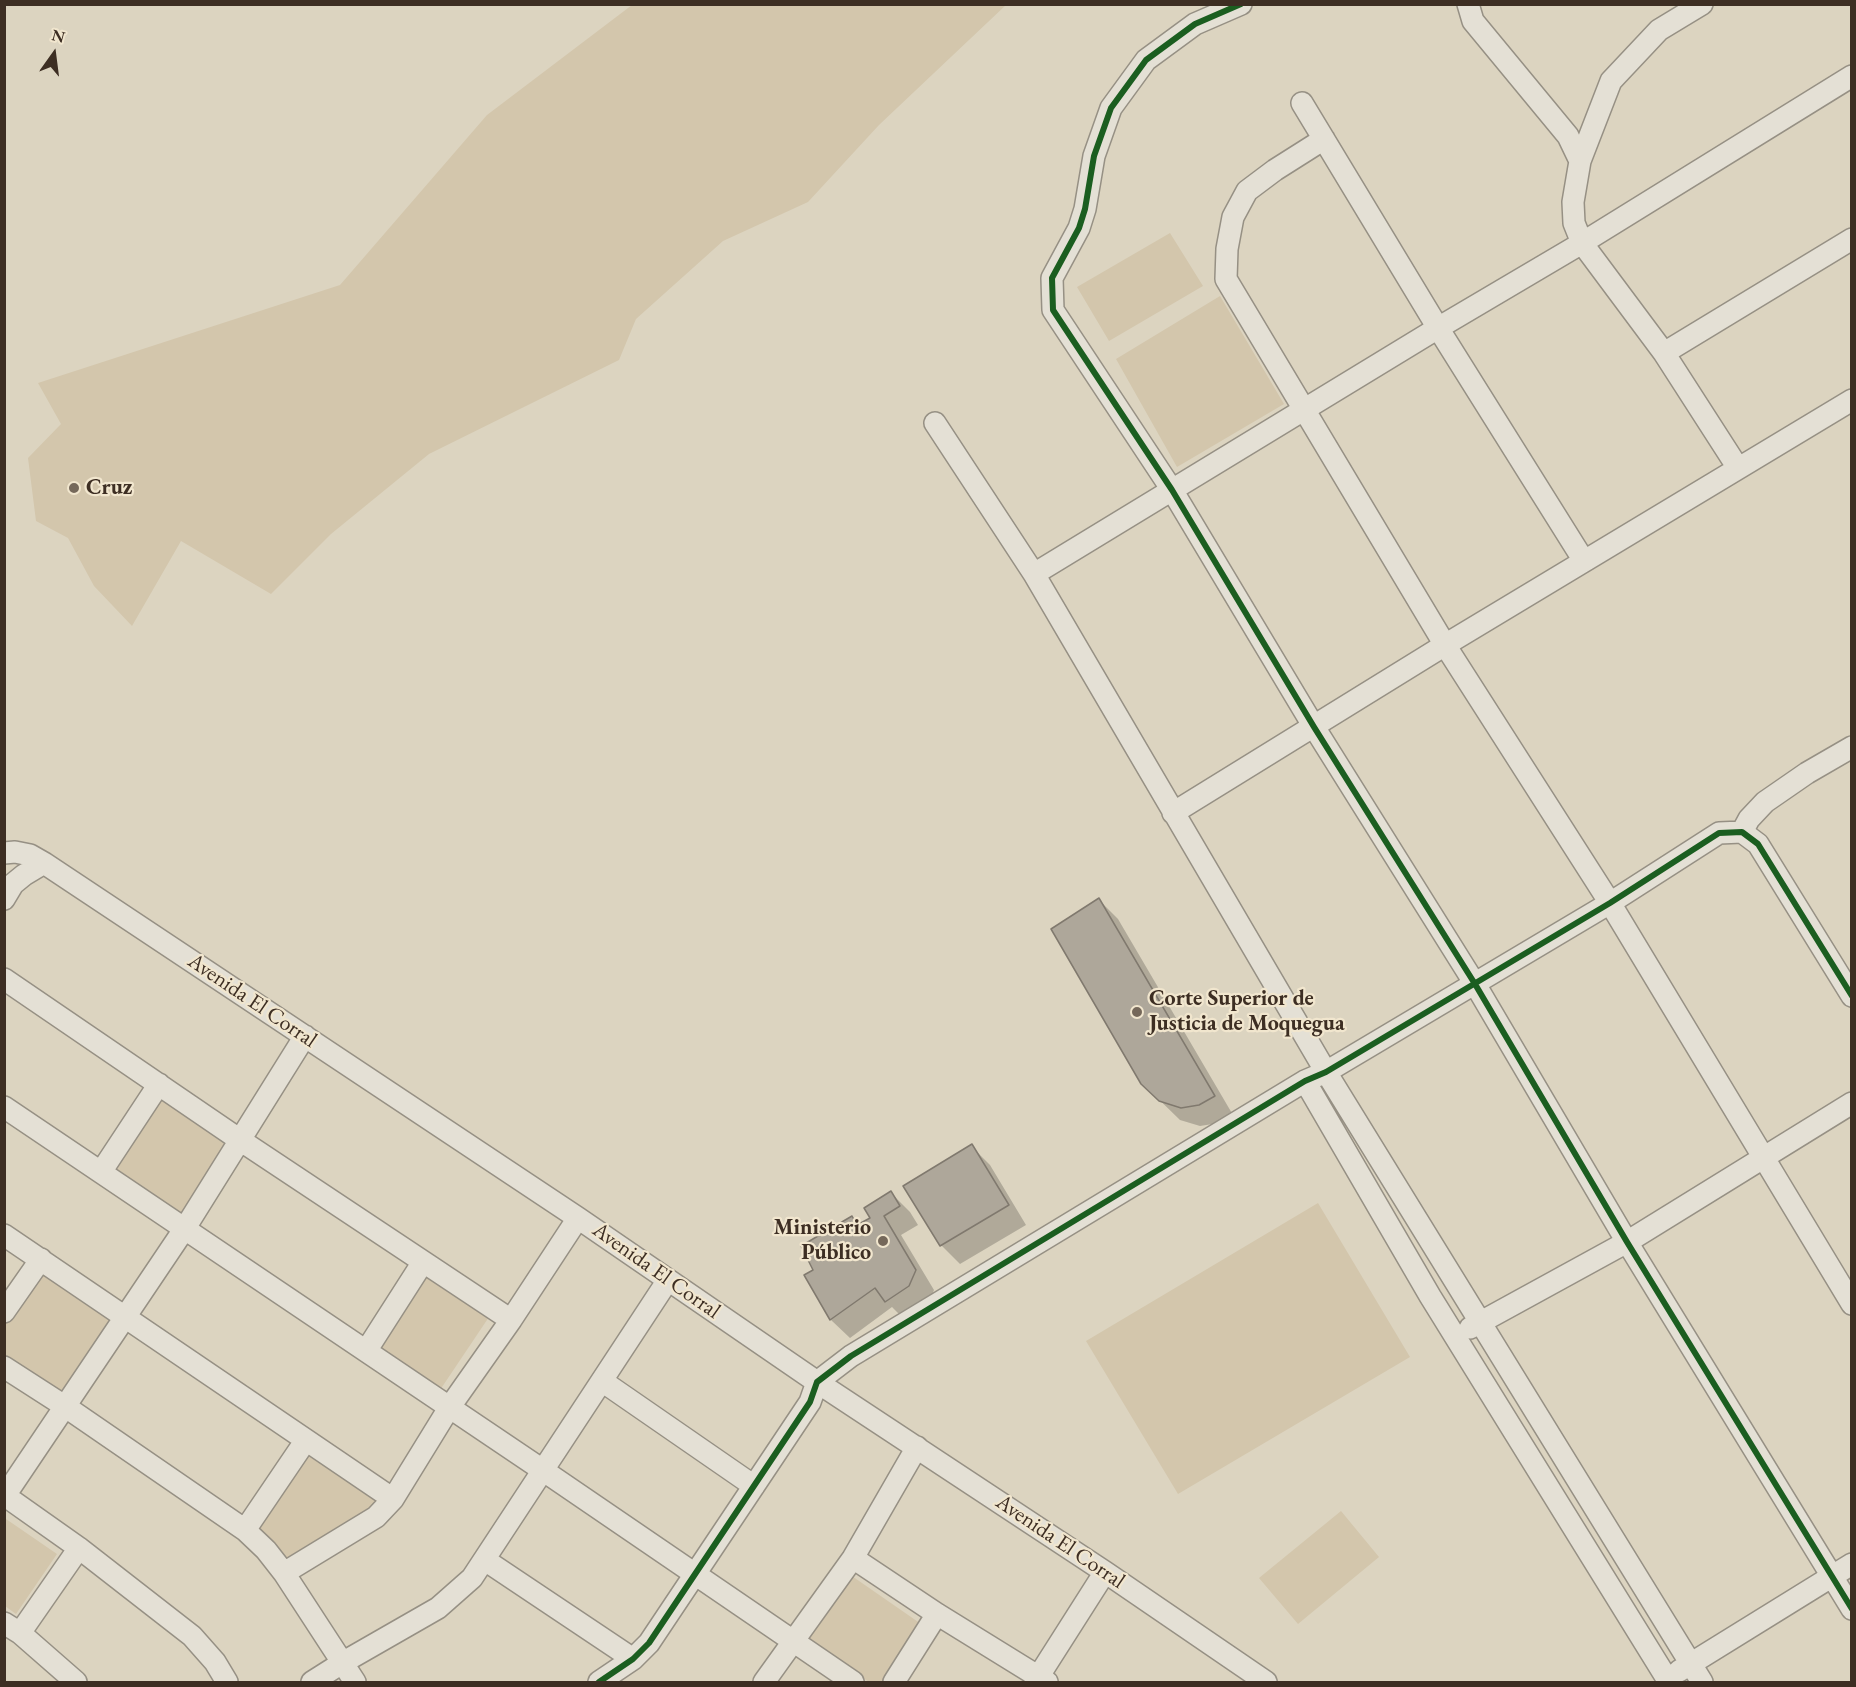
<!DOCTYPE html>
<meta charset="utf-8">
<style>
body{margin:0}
#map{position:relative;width:1856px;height:1687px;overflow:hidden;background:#dcd4c0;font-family:"EB Garamond",serif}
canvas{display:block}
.frame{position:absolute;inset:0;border:6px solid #3d2e23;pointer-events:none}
.north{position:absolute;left:24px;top:24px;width:60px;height:60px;-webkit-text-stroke:4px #f1e6ce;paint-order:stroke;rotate:14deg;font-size:16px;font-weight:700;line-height:24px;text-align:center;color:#3d2e23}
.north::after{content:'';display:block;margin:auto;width:21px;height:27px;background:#3d2e23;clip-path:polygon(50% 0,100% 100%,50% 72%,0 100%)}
</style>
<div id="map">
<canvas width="1856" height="1687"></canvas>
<div class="frame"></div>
<div class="north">N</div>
</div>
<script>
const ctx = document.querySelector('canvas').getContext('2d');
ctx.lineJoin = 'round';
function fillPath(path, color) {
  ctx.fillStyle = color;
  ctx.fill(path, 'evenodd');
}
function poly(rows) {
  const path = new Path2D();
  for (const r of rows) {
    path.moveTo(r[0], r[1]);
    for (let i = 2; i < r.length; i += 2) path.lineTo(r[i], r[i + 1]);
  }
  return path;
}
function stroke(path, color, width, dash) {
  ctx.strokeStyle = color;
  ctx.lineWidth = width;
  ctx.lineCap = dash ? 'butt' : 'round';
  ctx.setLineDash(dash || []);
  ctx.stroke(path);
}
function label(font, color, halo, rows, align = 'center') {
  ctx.font = font + ' "EB Garamond",serif';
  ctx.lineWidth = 4.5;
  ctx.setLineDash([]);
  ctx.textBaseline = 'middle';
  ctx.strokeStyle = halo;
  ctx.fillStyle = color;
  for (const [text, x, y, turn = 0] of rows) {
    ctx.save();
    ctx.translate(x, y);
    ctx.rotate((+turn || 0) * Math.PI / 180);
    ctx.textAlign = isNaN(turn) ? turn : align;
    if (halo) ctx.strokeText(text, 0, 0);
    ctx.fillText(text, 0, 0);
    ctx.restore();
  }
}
const green = poly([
 [632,5,1006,5,879,125,808,202,723,241,636,319,619,360,429,454,331,534,271,594,181,541,132,626,94,586,68,538,36,521,28,458,61,424,38,383,340,285,487,115],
 [1170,233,1203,286,1109,341,1077,287],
 [1220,296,1284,404,1177,467,1116,359],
 [162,1092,234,1141,183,1221,108,1172],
 [1318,1203,1410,1357,1178,1494,1086,1341],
 [43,1269,117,1317,65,1400,5,1361,5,1325],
 [427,1275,489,1317,440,1390,378,1351],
 [310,1448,385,1499,287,1563,256,1528],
 [1341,1511,1379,1557,1298,1624,1259,1578],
 [6,1519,57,1554,16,1614,5,1606,4,1522],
 [849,1574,924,1626,889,1682,869,1682,804,1639]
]);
const shadow = poly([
 [1099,900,1118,919,1233,1115,1219,1123,1200,1126,1180,1120,1142,1083],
 [971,1146,990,1165,1026,1225,960,1264,941,1245,905,1186],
 [891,1193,910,1212,918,1225,901,1235,934,1290,928,1305,905,1320,892,1307,850,1338,831,1320,806,1276,815,1271,852,1218,859,1225,872,1219]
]);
const building = poly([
 [1099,898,1215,1096,1199,1105,1181,1108,1159,1101,1141,1084,1051,929,1099,898],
 [972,1144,1009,1205,940,1246,903,1186,972,1144],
 [891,1191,900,1206,884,1216,916,1270,909,1286,885,1302,875,1288,830,1320,804,1275,813,1270,801,1246,852,1216,857,1225,870,1218,864,1208,891,1191]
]);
const minor = poly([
 [1241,4,1195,24,1146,60,1111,108,1094,156,1085,209,1079,228,1052,278,1053,310,1172,490,1314,727,1475,984,1627,1242,1852,1609],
 [1468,4,1473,21,1568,136,1580,161,1573,202,1574,223,1582,243,1664,353,1738,468],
 [1302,103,1438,328,1584,561],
 [1324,139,1275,170,1247,191,1233,217,1227,249,1226,279,1445,645,1610,903,1852,1304],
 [1580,161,1611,81,1659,30,1702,4],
 [1664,353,1852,239],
 [935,423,1034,574,1326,1072,1702,1682],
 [1034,574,1438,328,1582,243,1852,76],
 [1173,813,1445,645,1852,400],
 [1742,832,1749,819,1765,802,1807,773,1852,747],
 [4,853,15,852,30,855,44,863,578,1218,817,1382,1105,1572,1266,1682],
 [4,899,13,884,24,875,44,863],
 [4,979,240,1140,511,1320],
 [1305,1081,1430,1296,1669,1682],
 [4,1107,544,1471,853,1682],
 [101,1172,159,1084],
 [4,1235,393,1499],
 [4,1312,41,1259],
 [1470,1328,1627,1242,1852,1103],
 [366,1351,423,1262],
 [4,1367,66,1407,245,1530,266,1550,284,1573,355,1682],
 [602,1381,754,1486],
 [4,1495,79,1548,192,1636,215,1662,227,1682],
 [4,1497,185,1228,305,1036],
 [245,1530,306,1440],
 [853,1558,937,1614,1047,1682],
 [485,1560,633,1659],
 [284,1573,376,1517,393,1499,449,1408,511,1320,578,1218],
 [4,1623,20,1633,76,1682],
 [20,1633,79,1548],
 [1679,1671,1852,1564],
 [312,1682,342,1663,438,1608,472,1578,668,1280],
 [599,1682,633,1659,649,1643,810,1402,817,1382,851,1356,1305,1081,1326,1072,1610,903,1719,833,1742,832,1758,844,1852,996],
 [764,1682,853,1558,917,1447],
 [894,1682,937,1614],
 [1035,1682,1105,1572]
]);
const cycleway = poly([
 [1241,4,1195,24,1146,60,1111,108,1094,156,1085,209,1079,228,1052,278,1053,310,1172,490,1314,727,1475,984,1627,1242,1852,1609],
 [599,1682,633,1659,649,1643,810,1402,817,1382,851,1356,1305,1081,1326,1072,1610,903,1719,833,1742,832,1758,844,1852,996]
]);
const markers = [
 [74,488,6,"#75685a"],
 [1137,1012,6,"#75685a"],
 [883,1241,6,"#75685a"]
];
const poiNames = [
 ["Cruz",86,488],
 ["Corte Superior de",1149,999],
 ["Justicia de Moquegua",1149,1024],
 ["Ministerio",871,1228,"right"],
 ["Público",871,1253,"right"]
];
const streetNames = [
 ["Avenida El Corral",252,1001,34],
 ["Avenida El Corral",656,1271,35],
 ["Avenida El Corral",1060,1542,34]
];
fillPath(green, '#d3c6ac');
fillPath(shadow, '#0003');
fillPath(building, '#aea79a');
stroke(building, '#80796e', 1.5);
stroke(minor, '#969084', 24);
stroke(minor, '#e4e0d5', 21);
stroke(cycleway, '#1b5e20', 6);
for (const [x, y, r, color] of markers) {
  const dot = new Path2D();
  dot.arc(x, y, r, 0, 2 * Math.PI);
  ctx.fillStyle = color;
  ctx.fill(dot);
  stroke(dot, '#f1e6ce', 2);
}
label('bold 22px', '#3d2e23', '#f1e6ce', poiNames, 'left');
label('22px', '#3d2e23', '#f1e6ce', streetNames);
</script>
